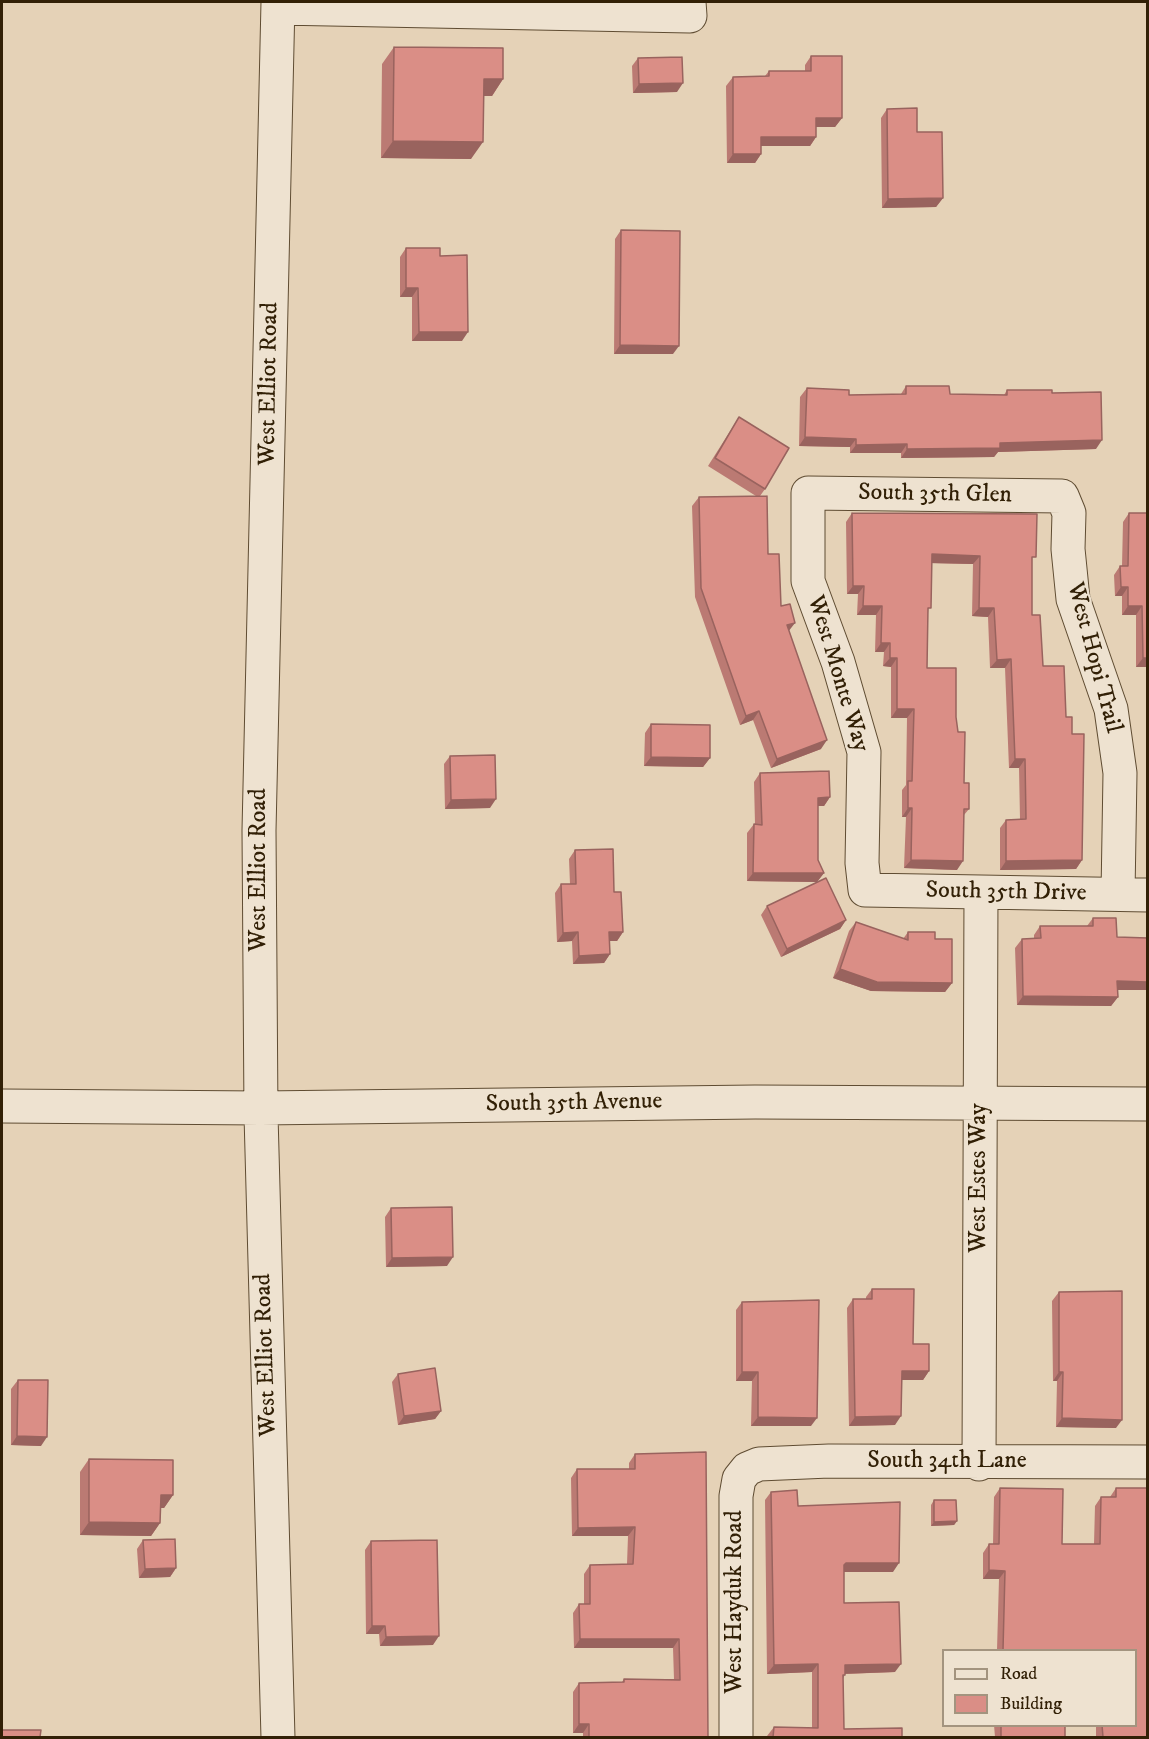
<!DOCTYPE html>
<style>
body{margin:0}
#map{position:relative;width:1149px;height:1739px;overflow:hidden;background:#e5d2b7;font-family:"IM FELL DW Pica",serif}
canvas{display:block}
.frame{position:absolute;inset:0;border:3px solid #322006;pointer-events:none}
.legend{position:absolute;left:942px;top:1649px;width:195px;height:78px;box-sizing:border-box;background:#eee2d0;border:2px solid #a3947f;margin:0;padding:8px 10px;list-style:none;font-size:18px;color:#322006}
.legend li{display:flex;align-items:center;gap:12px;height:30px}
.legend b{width:30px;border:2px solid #a3947f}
</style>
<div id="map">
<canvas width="1149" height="1739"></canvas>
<div class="frame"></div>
<ul class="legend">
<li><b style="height:8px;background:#eee2d0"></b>Road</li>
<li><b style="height:16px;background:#da8e86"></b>Building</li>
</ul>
</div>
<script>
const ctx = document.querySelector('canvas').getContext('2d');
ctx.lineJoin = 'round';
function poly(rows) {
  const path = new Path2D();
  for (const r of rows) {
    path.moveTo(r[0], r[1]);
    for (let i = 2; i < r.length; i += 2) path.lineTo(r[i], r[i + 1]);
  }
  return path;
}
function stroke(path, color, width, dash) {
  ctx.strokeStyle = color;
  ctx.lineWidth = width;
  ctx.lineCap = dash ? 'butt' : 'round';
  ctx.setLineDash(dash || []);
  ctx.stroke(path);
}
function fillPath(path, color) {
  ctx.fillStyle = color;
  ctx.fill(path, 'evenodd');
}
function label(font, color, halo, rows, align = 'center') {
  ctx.font = font + ' "IM FELL DW Pica",serif';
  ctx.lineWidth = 4.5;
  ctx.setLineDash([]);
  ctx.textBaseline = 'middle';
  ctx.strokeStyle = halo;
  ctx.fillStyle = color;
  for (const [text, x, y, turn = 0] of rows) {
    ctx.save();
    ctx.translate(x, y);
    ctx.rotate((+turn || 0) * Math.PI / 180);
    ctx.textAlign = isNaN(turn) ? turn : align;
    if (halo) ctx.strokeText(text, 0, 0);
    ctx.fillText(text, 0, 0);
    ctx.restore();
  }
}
const minor = poly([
 [278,8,690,16,689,2],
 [1118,894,1120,773,1111,709,1073,599,1068,549,1069,513,1062,496,808,493,808,581,838,662,864,752,862,863,865,890,981,892,1148,895],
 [2,1106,261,1108,755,1102,1148,1104],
 [979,1464,981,892],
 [278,1738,261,1115,259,830,278,2],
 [736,1738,736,1496,739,1479,747,1469,759,1464,829,1461,1148,1462]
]);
const wall = poly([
 [394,47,503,79,492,96,484,96,471,159,381,158,382,64],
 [811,56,842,118,835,127,816,127,816,137,810,146,761,146,761,154,755,163,727,163,726,86,733,77,765,76,769,71,805,71,805,65],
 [638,58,677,92,633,93,632,66],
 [887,109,917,132,943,198,936,207,882,208,881,118],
 [621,230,673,354,614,354,615,239],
 [406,248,440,256,462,341,412,341,412,297,400,297,400,257],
 [906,386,950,394,1004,395,1007,390,1052,393,1096,449,998,452,994,457,901,458,901,453,850,453,850,447,799,446,800,397,807,388,849,395,901,394],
 [739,417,765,489,760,496,768,554,781,606,789,631,821,749,771,768,753,720,740,725,695,597,692,506,699,497,756,496,708,466],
 [852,513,1032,563,1032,615,1043,666,1072,734,1082,860,1076,869,1000,870,1000,828,1006,820,1020,819,1019,768,1009,768,1005,668,990,668,988,617,972,616,973,564,932,563,928,613,927,668,956,717,964,783,969,809,964,815,957,870,904,868,906,817,902,817,902,790,906,785,907,718,891,718,891,667,883,666,884,652,875,652,876,615,857,615,858,594,847,594,846,522],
 [1129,513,1148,513,1148,667,1136,667,1136,615,1122,615,1122,596,1115,596,1114,575,1120,566,1122,566,1123,522],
 [651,724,710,758,703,767,644,766,645,733],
 [450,756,490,808,445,809,444,764],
 [760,773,830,797,824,806,818,806,818,860,824,873,817,882,747,881,747,833,754,824,755,824,754,782],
 [575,850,614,892,623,932,617,941,610,941,610,954,604,963,573,964,572,941,557,942,555,893,561,884,570,884,569,859],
 [767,906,846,920,840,929,781,957,761,915],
 [1093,918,1117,990,1118,997,1111,1006,1017,1005,1015,948,1022,939,1034,939,1034,935,1040,926,1087,926],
 [856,922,903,939,908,932,935,939,952,983,945,992,871,991,833,978,849,931],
 [391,1208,447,1266,386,1267,385,1217],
 [872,1289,913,1344,929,1371,923,1380,902,1380,895,1425,849,1426,847,1308,853,1299,866,1299,866,1297],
 [1059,1292,1116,1428,1056,1427,1057,1381,1053,1381,1052,1301],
 [742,1302,811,1426,751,1426,752,1381,736,1381,736,1310],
 [398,1374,441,1411,435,1419,398,1425,392,1382],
 [18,1380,41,1446,11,1445,11,1389],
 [635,1454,708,1737,583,1737,583,1733,573,1733,573,1692,579,1683,622,1682,624,1679,674,1679,673,1648,574,1648,573,1613,579,1604,584,1604,584,1574,590,1565,627,1564,628,1536,572,1536,571,1478,577,1469,629,1469,629,1463],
 [89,1459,173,1495,164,1508,161,1508,160,1523,151,1536,80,1535,80,1472],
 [1000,1488,1062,1544,1094,1544,1095,1506,1101,1497,1110,1497,1116,1488,1148,1737,1096,1737,1096,1725,1136,1725,1136,1650,997,1650,999,1579,983,1579,983,1553,989,1544,993,1544,994,1497],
 [771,1492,798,1506,893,1572,844,1572,844,1603,895,1672,845,1674,843,1679,844,1729,902,1737,767,1737,767,1736,774,1727,812,1728,812,1672,767,1674,765,1500],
 [934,1500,957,1521,954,1525,931,1526,931,1505],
 [143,1540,176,1568,170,1577,139,1578,137,1549],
 [371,1541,433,1645,380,1646,379,1634,366,1634,365,1550],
 [994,1725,1065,1725,1065,1737,995,1737]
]);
const shadedWall = poly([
 [484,79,503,79,492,96,472,96],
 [683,83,677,92,633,93,639,84],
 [816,118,842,118,835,127,810,127],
 [761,137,816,137,810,146,755,146],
 [393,141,483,142,471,159,381,158],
 [733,154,761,154,755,163,727,163],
 [943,198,936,207,882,208,888,199],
 [406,288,418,288,412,297,400,297],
 [419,332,468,332,462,341,412,341],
 [620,345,679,346,673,354,614,354],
 [805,437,856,439,850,447,799,446],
 [1102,440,1096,449,998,452,994,457,901,458,907,449,1000,443],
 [907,444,901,453,850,453,856,445],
 [932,554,980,556,973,564,926,563],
 [853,586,864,586,858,594,847,594],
 [1121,587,1128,587,1122,596,1115,596],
 [863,606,882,606,876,615,857,615],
 [1128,606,1142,606,1136,615,1122,615],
 [979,608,994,608,988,617,972,616],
 [795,623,788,632,787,625],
 [881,643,890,643,884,652,875,652],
 [890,658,897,658,891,667,883,666],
 [1143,658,1148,658,1148,667,1136,667],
 [1011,659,1005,668,990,668,997,660],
 [897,709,914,709,907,718,891,718],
 [759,711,753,720,740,725,746,716],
 [827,740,821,749,771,768,777,759],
 [651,757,710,758,703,767,644,766],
 [1015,759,1025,759,1019,768,1009,768],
 [830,797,824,806,812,806,818,798],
 [496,799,490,808,445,809,451,800],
 [908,808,912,808,906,817,902,817],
 [911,860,963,861,957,870,904,868],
 [1082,860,1076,869,1000,870,1006,861],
 [753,873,824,873,817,882,747,881],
 [846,920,840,929,781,957,787,949],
 [578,932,572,941,557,942,563,933],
 [609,932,623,932,617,941,603,941],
 [610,954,604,963,573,964,579,956],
 [840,969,952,983,945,992,871,991,833,978],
 [1117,981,1148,982,1148,990,1111,990],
 [1023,996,1118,997,1111,1006,1017,1005],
 [453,1257,447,1266,386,1267,392,1258],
 [902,1371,929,1371,923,1380,895,1380],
 [742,1372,758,1372,752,1381,736,1381],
 [1059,1372,1063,1372,1057,1381,1053,1381],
 [441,1411,435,1419,398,1425,404,1416],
 [901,1416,895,1425,849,1426,855,1417],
 [758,1417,817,1418,811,1426,751,1426],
 [1062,1418,1122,1420,1116,1428,1056,1427],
 [17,1436,47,1437,41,1446,11,1445],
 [161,1495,173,1495,164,1508,152,1508],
 [957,1521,954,1525,931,1526,934,1522],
 [89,1522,160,1523,151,1536,80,1535],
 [635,1527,628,1536,572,1536,578,1528],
 [846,1563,899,1563,893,1572,840,1572,837,1574],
 [176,1568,170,1577,139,1578,145,1569],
 [989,1570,1005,1571,999,1579,983,1579],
 [372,1626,385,1626,379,1634,366,1634],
 [439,1636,433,1645,380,1646,386,1637],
 [580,1639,679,1639,673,1648,574,1648],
 [818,1664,812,1672,767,1674,774,1665],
 [901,1664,895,1672,839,1674,845,1665],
 [579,1724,589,1724,583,1733,573,1733]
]);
const building = poly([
 [394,47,503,48,503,79,484,79,483,142,393,141,394,47],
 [811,56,842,56,842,118,816,118,816,137,761,137,761,154,733,154,733,77,769,76,769,71,811,71,811,56],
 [682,57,683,83,639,84,638,58,682,57],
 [917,108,917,132,942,132,943,198,888,199,887,109,917,108],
 [621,230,680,231,679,346,620,345,621,230],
 [406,248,440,248,440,256,467,255,468,332,419,332,418,288,406,288,406,248],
 [906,386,949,386,950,394,1007,395,1007,390,1052,390,1052,393,1101,392,1102,440,1000,443,1000,448,907,449,907,444,856,445,856,439,805,437,807,388,849,390,849,395,906,394,906,386],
 [739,417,789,448,765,489,715,458,739,417],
 [767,496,768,554,779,554,781,606,790,604,795,623,787,625,827,740,777,759,759,711,746,716,701,588,699,497,767,496],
 [852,513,1037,514,1036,557,1032,557,1032,615,1040,615,1043,666,1064,666,1066,717,1072,717,1072,734,1084,734,1082,860,1006,861,1006,820,1026,819,1025,759,1015,759,1011,659,997,660,994,608,979,608,980,556,932,554,931,608,928,608,927,668,956,668,956,717,958,732,965,732,964,783,969,783,969,809,964,809,963,861,911,860,912,808,908,808,908,781,912,781,914,709,897,709,897,658,890,658,890,643,881,643,882,606,863,606,864,586,853,586,852,513],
 [1129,513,1148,513,1148,658,1143,658,1142,606,1128,606,1128,587,1121,587,1120,566,1128,566,1129,513],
 [651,724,710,725,710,758,651,757,651,724],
 [495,755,496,799,451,800,450,756,495,755],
 [829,771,830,797,818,798,818,860,824,873,753,873,754,824,762,825,760,773,829,771],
 [613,849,614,892,621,892,623,932,609,932,610,954,579,956,578,932,563,933,561,884,576,884,575,850,613,849],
 [826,878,846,920,787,949,767,906,826,878],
 [1093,918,1116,918,1117,937,1148,938,1148,982,1117,981,1118,997,1023,996,1022,939,1041,938,1040,926,1093,926,1093,918],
 [856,922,908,940,908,932,935,932,935,939,952,939,952,983,877,982,840,969,856,922],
 [452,1207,453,1257,392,1258,391,1208,452,1207],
 [872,1289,914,1289,913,1344,929,1344,929,1371,902,1371,901,1416,855,1417,853,1299,872,1299,872,1289],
 [1122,1291,1122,1420,1062,1418,1063,1372,1059,1372,1059,1292,1122,1291],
 [819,1300,817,1418,758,1417,758,1372,742,1372,742,1302,819,1300],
 [435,1368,441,1411,404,1416,398,1374,435,1368],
 [18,1380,48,1380,47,1437,17,1436,18,1380],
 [706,1452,708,1737,589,1737,589,1724,579,1724,579,1683,624,1682,624,1679,680,1680,679,1639,580,1639,579,1604,590,1604,590,1565,633,1564,635,1527,578,1528,577,1469,635,1469,635,1454,706,1452],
 [89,1459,173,1460,173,1495,161,1495,160,1523,89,1522,89,1459],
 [1000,1488,1063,1489,1062,1544,1100,1544,1101,1497,1116,1497,1116,1488,1148,1488,1148,1737,1103,1737,1102,1725,1136,1725,1136,1650,1003,1650,1005,1571,989,1570,989,1544,999,1544,1000,1488],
 [797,1490,798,1506,900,1502,899,1563,846,1563,844,1565,844,1603,899,1602,901,1664,845,1665,845,1675,843,1675,844,1729,902,1728,902,1737,773,1737,774,1727,818,1728,818,1664,774,1665,771,1492,797,1490],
 [934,1500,956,1500,957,1521,934,1522,934,1500],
 [175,1539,176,1568,145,1569,143,1540,175,1539],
 [437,1540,439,1636,386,1637,385,1626,372,1626,371,1541,437,1540],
 [1001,1725,1065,1725,1065,1737,1001,1737,1001,1725],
 [2,1730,41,1730,40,1737,2,1737,2,1730]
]);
const streetNames = [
 ["West Elliot Road",270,384,-89],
 ["South 35th Glen",935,495,1],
 ["West Hopi Trail",1093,658,75],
 ["West Monte Way",837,674,73],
 ["West Elliot Road",260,870,-90],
 ["South 35th Drive",1006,893,1],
 ["South 35th Avenue",574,1104,-1],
 ["West Estes Way",980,1178,-90],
 ["West Elliot Road",267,1355,-92],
 ["South 34th Lane",947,1462],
 ["West Hayduk Road",736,1602,-90]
];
stroke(minor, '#5f4c32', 35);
stroke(minor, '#eee2d0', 33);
fillPath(wall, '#bb7a73');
fillPath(shadedWall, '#99635e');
fillPath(building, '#da8e86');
stroke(building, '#99635e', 1.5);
label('24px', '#322006', '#eee2d0', streetNames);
</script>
